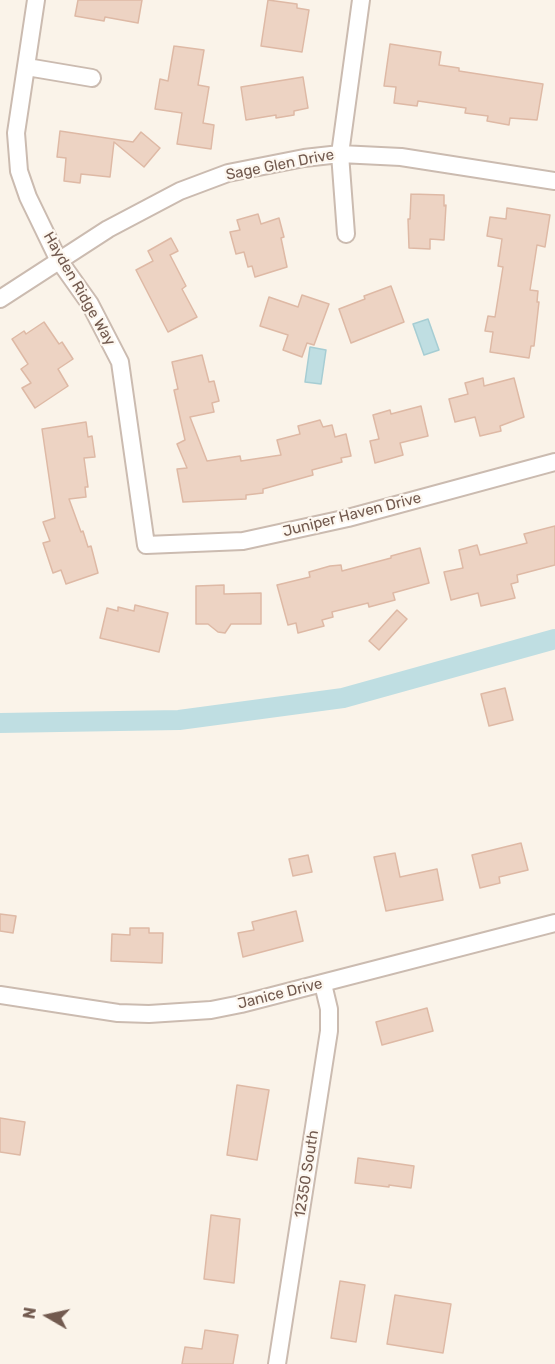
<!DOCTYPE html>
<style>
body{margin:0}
#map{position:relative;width:555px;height:1364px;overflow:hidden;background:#faf3e9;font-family:Rubik,sans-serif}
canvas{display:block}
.north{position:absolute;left:18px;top:1286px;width:60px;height:60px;-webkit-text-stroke:4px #fdf7ef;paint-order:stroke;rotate:279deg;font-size:16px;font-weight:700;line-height:24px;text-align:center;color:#725a4f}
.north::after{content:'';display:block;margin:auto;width:21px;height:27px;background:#725a4f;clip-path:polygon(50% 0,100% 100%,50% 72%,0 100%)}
</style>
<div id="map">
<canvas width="555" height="1364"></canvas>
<div class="north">N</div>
</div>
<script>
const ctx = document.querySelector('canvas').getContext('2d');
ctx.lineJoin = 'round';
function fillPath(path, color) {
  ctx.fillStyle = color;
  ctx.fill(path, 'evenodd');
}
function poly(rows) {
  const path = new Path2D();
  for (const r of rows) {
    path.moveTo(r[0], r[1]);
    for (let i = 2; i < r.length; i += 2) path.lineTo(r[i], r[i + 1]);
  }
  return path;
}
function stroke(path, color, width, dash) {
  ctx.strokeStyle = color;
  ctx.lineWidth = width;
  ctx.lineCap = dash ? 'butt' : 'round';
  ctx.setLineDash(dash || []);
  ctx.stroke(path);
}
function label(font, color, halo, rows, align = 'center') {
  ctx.font = font + ' Rubik,sans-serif';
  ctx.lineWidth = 4.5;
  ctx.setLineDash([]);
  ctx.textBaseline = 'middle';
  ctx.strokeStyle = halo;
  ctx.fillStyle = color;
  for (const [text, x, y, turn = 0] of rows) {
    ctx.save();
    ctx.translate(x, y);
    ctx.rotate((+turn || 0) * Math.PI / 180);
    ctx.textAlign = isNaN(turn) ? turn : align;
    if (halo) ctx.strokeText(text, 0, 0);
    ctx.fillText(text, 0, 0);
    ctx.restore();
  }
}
const water = poly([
 [428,319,439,350,424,355,413,324,428,319],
 [310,347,326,350,321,384,305,382,310,347]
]);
const canal = poly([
 [0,723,179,720,343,698,555,639]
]);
const building = poly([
 [78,0,142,0,138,23,105,17,104,21,75,16,78,0],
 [268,0,297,4,297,8,309,10,302,52,261,46,268,0],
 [390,44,441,52,439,65,459,68,459,71,543,84,537,120,510,118,509,125,487,121,488,116,465,113,466,108,418,101,417,106,394,103,396,87,384,86,390,44],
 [174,46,204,50,198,85,209,87,203,123,214,125,211,149,177,144,182,113,155,109,160,79,168,81,174,46],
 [303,77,308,108,294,111,294,115,276,118,276,115,246,120,241,87,303,77],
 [60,131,133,142,141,132,160,148,144,167,114,142,110,177,81,174,80,183,64,181,66,158,57,157,60,131],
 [411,194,444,195,444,206,446,205,444,240,430,239,430,249,409,248,408,219,410,219,411,194],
 [507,208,550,215,545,247,537,245,530,290,538,291,537,302,539,302,534,346,531,346,529,358,490,352,493,332,485,331,488,316,495,317,503,267,498,266,502,239,487,236,490,217,506,219,507,208],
 [258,214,261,224,279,218,284,237,281,238,287,267,255,277,252,266,248,267,244,252,236,254,230,232,240,230,237,220,258,214],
 [171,238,178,251,170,255,186,286,182,289,197,317,168,332,136,270,153,261,148,251,171,238],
 [391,286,404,322,351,343,339,309,365,299,364,296,391,286],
 [302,295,329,304,314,345,307,343,302,357,283,350,288,335,260,326,269,297,298,307,302,295],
 [44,322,59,344,62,342,73,359,58,369,68,386,35,408,22,388,31,383,21,369,28,364,12,339,24,331,26,334,44,322],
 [202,355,209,382,214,381,219,401,212,403,214,412,190,417,207,461,240,456,241,461,281,455,277,440,300,434,298,426,320,420,323,427,332,425,335,437,346,434,351,456,341,458,342,462,312,470,313,475,263,489,263,493,246,495,246,499,183,502,177,469,187,468,177,444,185,440,174,390,178,389,172,362,202,355],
 [483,378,484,386,514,378,524,417,500,426,501,431,480,436,475,417,455,422,449,399,468,394,465,383,483,378],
 [421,406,428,436,400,443,403,455,375,463,370,441,379,439,373,415,390,410,391,414,421,406],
 [86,422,88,437,92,436,95,457,84,458,88,487,85,487,86,497,69,499,81,532,83,531,88,547,91,546,98,573,66,584,61,570,53,573,43,543,50,541,43,522,55,518,42,429,86,422],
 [555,526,555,565,517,575,518,582,511,584,515,598,481,606,478,593,451,600,444,572,463,568,459,550,477,545,480,555,527,543,524,534,555,526],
 [420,548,429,583,393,593,395,600,369,607,368,603,332,612,333,617,322,620,324,626,298,633,296,623,288,625,277,585,310,577,309,572,330,566,341,565,342,571,391,558,391,556,420,548],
 [224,585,224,594,261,593,261,624,231,624,225,633,218,632,208,624,196,624,196,586,224,585],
 [135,605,168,613,159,652,100,638,107,608,118,611,118,607,134,611,135,605],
 [397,610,407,619,379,650,369,641,397,610],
 [505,688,513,720,489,726,481,694,505,688],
 [521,843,528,870,499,877,500,883,480,888,472,855,521,843],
 [395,853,400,877,437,869,443,900,386,911,374,857,395,853],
 [308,855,312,872,293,876,289,859,308,855],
 [296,911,303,941,243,957,238,933,254,930,252,922,296,911],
 [0,914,16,916,13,933,0,931,0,914],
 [130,928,149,928,149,933,163,933,162,963,111,961,112,934,130,935,130,928],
 [427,1008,433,1031,382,1045,376,1022,427,1008],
 [237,1085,269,1090,257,1160,227,1155,237,1085],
 [0,1118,25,1122,20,1155,0,1152,0,1118],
 [358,1158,414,1166,411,1188,389,1185,389,1187,355,1183,358,1158],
 [211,1215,240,1219,234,1283,204,1279,211,1215],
 [340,1281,365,1285,356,1342,331,1338,340,1281],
 [395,1295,451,1304,443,1353,387,1344,395,1295],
 [205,1330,238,1335,233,1364,182,1364,185,1347,202,1349,205,1330]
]);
const street = poly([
 [36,0,16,133,19,171,28,197,58,259,90,304,120,362,146,545,243,541,348,518,555,462],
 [27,67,92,78],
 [346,234,340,154,361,0],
 [0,299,108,229,180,191,228,173,304,158,340,154,401,157,555,181],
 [0,995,118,1013,149,1014,211,1010,241,1004,555,923],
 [277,1364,329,1031,329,1009,323,984]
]);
const streetNames = [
 ["Sage Glen Drive",280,165,-11],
 ["Hayden Ridge Way",79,289,60],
 ["Juniper Haven Drive",352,515,-14],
 ["Janice Drive",280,994,-14],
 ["12350 South",307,1174,-81]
];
fillPath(water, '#bfdee2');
stroke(water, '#a6cdd3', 1.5);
stroke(canal, '#bfdee2', 20);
fillPath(building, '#edd3c3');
stroke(building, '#deb9a5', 1.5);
stroke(street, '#cbbbb0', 20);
stroke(street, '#fff', 16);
label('15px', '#725a4f', '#fdf7ef', streetNames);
</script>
